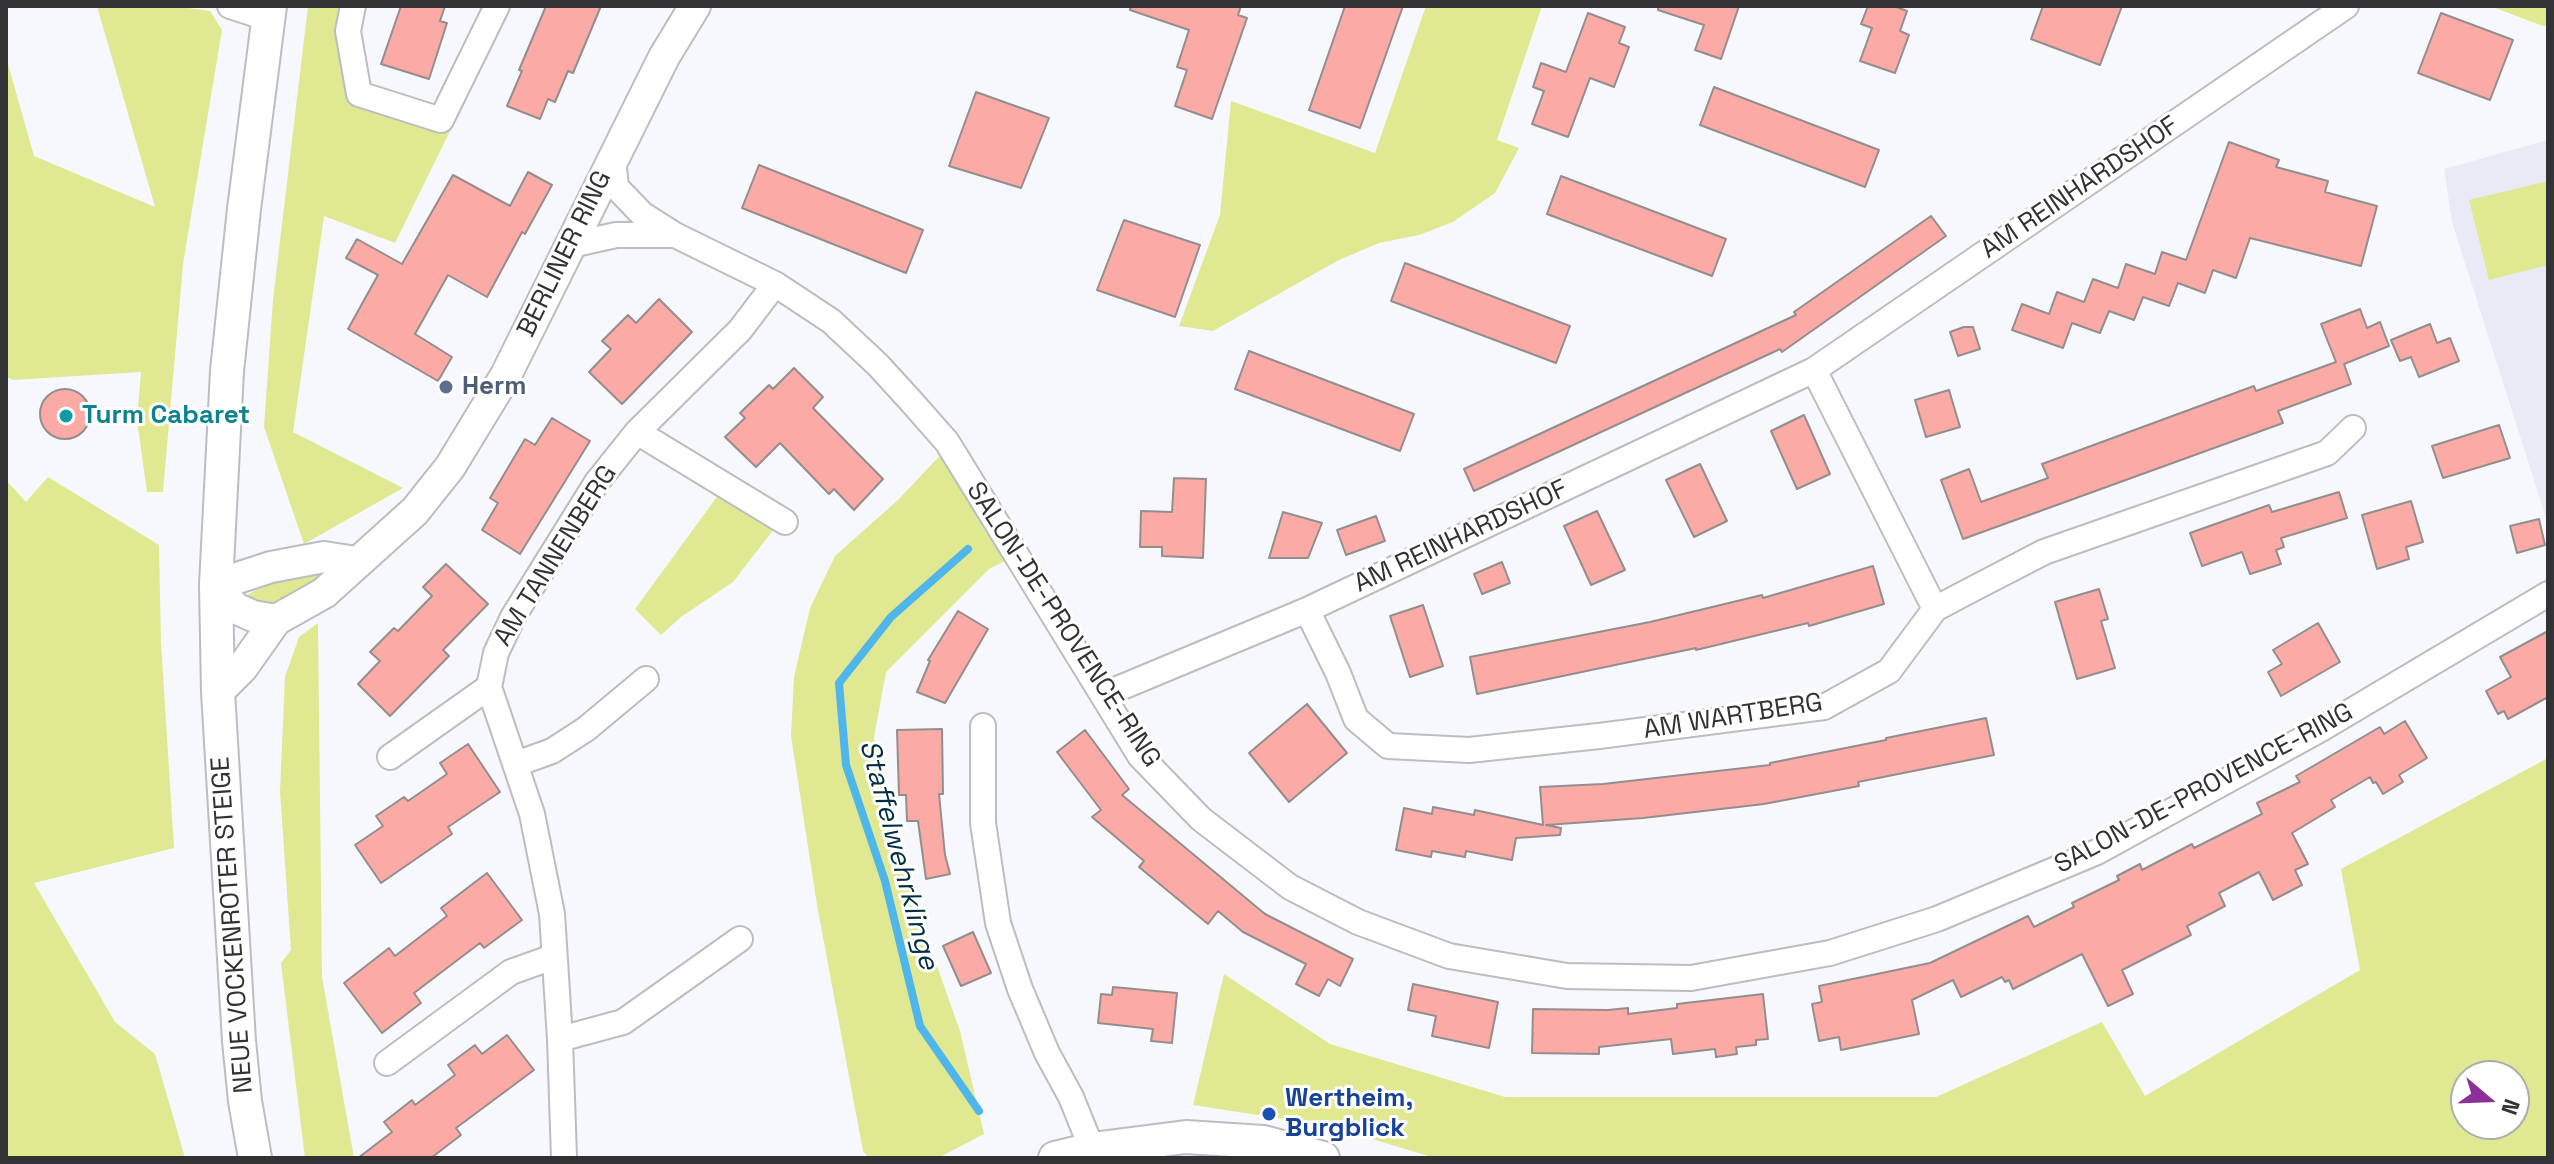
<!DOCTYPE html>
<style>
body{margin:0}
#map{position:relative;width:2554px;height:1164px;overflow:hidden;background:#f7f8fd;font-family:"Space Grotesk",sans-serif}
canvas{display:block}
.frame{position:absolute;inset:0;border:8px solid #323234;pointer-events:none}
.north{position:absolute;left:2450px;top:1060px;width:80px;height:80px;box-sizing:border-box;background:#fff;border:2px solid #adadae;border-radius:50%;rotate:109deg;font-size:22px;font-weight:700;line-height:32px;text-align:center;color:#323234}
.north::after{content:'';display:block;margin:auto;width:28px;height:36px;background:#8d2f99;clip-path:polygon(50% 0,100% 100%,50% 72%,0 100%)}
</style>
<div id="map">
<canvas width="2554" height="1164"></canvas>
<div class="frame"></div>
<div class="north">N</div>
</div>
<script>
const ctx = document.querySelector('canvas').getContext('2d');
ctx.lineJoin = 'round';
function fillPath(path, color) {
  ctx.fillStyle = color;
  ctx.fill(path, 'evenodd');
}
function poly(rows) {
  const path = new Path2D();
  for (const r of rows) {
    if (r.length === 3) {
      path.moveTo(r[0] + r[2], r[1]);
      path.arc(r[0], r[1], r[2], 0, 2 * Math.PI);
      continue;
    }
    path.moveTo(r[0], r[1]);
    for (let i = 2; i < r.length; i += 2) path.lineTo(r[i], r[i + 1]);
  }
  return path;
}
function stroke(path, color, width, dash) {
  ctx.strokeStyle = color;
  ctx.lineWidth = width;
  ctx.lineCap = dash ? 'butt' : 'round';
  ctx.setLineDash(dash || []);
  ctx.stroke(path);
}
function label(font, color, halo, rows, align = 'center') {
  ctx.font = font + ' "Space Grotesk",sans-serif';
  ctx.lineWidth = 6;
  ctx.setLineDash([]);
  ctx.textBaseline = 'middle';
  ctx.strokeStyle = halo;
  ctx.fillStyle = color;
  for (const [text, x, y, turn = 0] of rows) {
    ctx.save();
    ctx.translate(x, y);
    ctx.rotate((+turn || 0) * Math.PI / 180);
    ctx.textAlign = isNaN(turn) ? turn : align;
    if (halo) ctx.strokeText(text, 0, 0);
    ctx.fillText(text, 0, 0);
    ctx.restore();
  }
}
const built = poly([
 [2548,140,2548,524,2452,222,2444,169]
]);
const green = poly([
 [97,6,173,6,210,11,222,30,183,264,163,492,147,492,137,420,141,372,13,380,6,376,6,57,34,156,155,207],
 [308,6,353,6,359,94,453,125,395,243,324,216,293,432,403,488,304,544,264,427,273,300],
 [1426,6,1542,6,1497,140,1519,148,1495,193,1453,222,1419,235,1379,243,1337,261,1213,331,1179,326,1220,215,1231,101,1375,153],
 [2490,6,2548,6,2548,25,2543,26],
 [2548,181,2548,265,2489,280,2469,200],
 [949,446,1017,555,989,569,886,672,874,737,890,833,960,1031,984,1134,938,1158,869,1158,863,1151,817,905,791,736,794,677,810,608,835,556,899,499],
 [48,477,159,545,161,642,174,848,34,883,115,1022,155,1054,185,1158,6,1158,6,480,26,502],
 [719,494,774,529,733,582,681,617,661,635,635,609],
 [318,574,319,580,288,599,270,606,242,598,256,590,291,577],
 [318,623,322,977,354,1158,305,1158,281,963,291,950,280,791,285,677,299,637],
 [2548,758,2548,1158,1435,1158,1329,1126,1193,1105,1224,974,1330,1044,1505,1097,1936,1097,2102,1022,2145,1096,2360,970,2341,869],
 [2466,1076,2514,1076,2514,1124,2466,1124]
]);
const stream = poly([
 [968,549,891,617,839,683,846,765,885,881,920,1026,979,1111]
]);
const building = poly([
 [401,6,445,6,440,21,447,23,429,79,381,64,401,6],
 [546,6,601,6,573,73,568,71,555,102,548,99,540,119,507,106,522,71,519,70,546,6],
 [1131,6,1241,6,1238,15,1247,18,1212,119,1175,106,1187,70,1177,67,1189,30,1130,10,1131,6],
 [1345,6,1403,6,1360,128,1309,110,1345,6],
 [1658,6,1739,6,1721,59,1695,50,1704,25,1658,10,1658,6],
 [1868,6,1894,6,1907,11,1900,31,1909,35,1895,73,1860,61,1872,28,1861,24,1868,6],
 [2043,6,2122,6,2100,65,2031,39,2043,6],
 [1588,13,1625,27,1619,43,1629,47,1614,87,1590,78,1568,137,1532,124,1544,91,1533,87,1541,63,1566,72,1588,13],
 [2441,13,2513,40,2490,100,2418,73,2441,13],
 [1714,87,1879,150,1865,187,1700,125,1714,87],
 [976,92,1049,118,1021,188,949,166,976,92],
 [2229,142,2279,160,2276,167,2328,181,2325,192,2377,206,2361,266,2250,238,2236,278,2213,270,2205,293,2178,283,2169,306,2143,297,2134,320,2109,311,2100,333,2072,323,2063,348,2012,330,2022,304,2049,314,2057,292,2084,302,2093,279,2118,288,2126,264,2155,274,2162,252,2186,260,2229,142],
 [759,165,923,230,906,273,742,208,759,165],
 [528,172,552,185,525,234,522,232,487,297,448,275,415,334,452,357,438,381,348,329,378,275,346,258,357,239,402,264,453,175,510,206,528,172],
 [1561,176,1726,239,1712,276,1547,214,1561,176],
 [1931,216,1946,236,1782,352,1780,349,1474,491,1464,469,1796,315,1794,312,1931,216],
 [1124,220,1200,245,1175,317,1097,290,1124,220],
 [1405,263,1570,326,1556,363,1391,301,1405,263],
 [659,299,692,332,622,404,589,372,611,349,602,341,628,315,636,323,659,299],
 [2360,309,2367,328,2380,322,2389,346,2344,364,2351,384,2278,411,2283,423,1963,539,1941,480,1969,469,1981,502,2048,478,2042,464,2254,386,2256,391,2336,362,2321,324,2360,309],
 [2430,324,2437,343,2450,338,2459,361,2419,377,2411,357,2400,361,2391,340,2430,324],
 [1964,327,1973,327,1980,349,1958,356,1950,332,1964,327],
 [1249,351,1414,414,1400,451,1235,389,1249,351],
 [794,368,823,397,813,408,883,479,854,510,834,489,829,494,780,443,756,467,725,437,745,418,740,413,769,385,773,389,794,368],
 [65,414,25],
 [1949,390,1960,427,1926,437,1915,400,1949,390],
 [1804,415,1830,474,1797,489,1771,431,1804,415],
 [552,418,590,441,520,554,482,530,498,503,490,498,525,439,535,445,552,418],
 [2499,425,2510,458,2443,478,2432,446,2499,425],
 [1700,464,1727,521,1694,537,1666,480,1700,464],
 [1174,478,1206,479,1203,558,1162,556,1162,547,1140,547,1141,511,1172,512,1174,478],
 [2339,492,2347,518,2281,538,2284,547,2276,550,2281,564,2250,574,2242,552,2202,566,2190,533,2269,505,2272,512,2339,492],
 [2411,501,2423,542,2406,547,2409,559,2377,569,2362,515,2411,501],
 [1597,511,1625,570,1591,585,1564,526,1597,511],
 [1283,512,1322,523,1308,558,1269,558,1283,512],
 [1376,516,1385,541,1346,555,1337,530,1376,516],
 [2539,519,2545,545,2517,553,2510,526,2539,519],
 [1502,562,1510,583,1482,594,1474,574,1502,562],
 [446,564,488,604,443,650,449,656,390,716,358,684,380,661,370,652,394,628,398,631,432,596,423,587,446,564],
 [1873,566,1884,604,1809,626,1808,623,1696,650,1696,648,1477,694,1470,657,1650,622,1762,595,1763,598,1873,566],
 [2099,589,2108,619,2101,621,2115,668,2077,679,2055,602,2099,589],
 [1423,605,1443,666,1410,677,1390,616,1423,605],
 [958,611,988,629,945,703,917,692,930,661,928,660,958,611],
 [2318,623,2340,662,2281,696,2268,672,2282,664,2273,650,2318,623],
 [2548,631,2548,697,2508,719,2504,711,2498,714,2486,691,2511,677,2500,657,2548,631],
 [1307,704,1347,753,1289,802,1249,753,1307,704],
 [1986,718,1994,755,1858,782,1859,786,1764,804,1643,818,1546,825,1561,828,1560,835,1516,838,1512,860,1466,851,1465,857,1432,851,1431,857,1396,850,1404,808,1432,814,1433,807,1474,815,1475,810,1543,825,1540,787,1603,784,1770,765,1770,763,1886,740,1886,738,1986,718],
 [2405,721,2427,758,2399,775,2403,782,2383,794,2376,782,2373,783,2370,777,2331,800,2335,807,2292,833,2308,864,2295,870,2302,885,2273,900,2259,872,2219,893,2225,906,2187,926,2191,935,2122,970,2133,994,2108,1006,2082,954,2013,989,2009,980,2005,982,2002,977,1961,997,1953,980,1912,1000,1919,1034,1841,1050,1839,1037,1819,1041,1812,1004,1822,1002,1819,986,1930,963,2028,916,2034,927,2074,907,2072,903,2119,880,2117,876,2140,864,2142,870,2192,844,2194,848,2262,814,2257,803,2300,782,2296,776,2380,727,2384,734,2405,721],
 [942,729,943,794,939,794,945,855,950,874,926,879,918,821,907,821,906,795,899,795,897,730,942,729],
 [1085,730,1129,789,1122,795,1265,914,1353,959,1340,986,1328,979,1319,996,1296,984,1306,964,1243,932,1218,911,1208,924,1139,867,1144,861,1092,817,1101,810,1057,752,1085,730],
 [468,744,500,792,448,827,452,834,381,883,355,845,383,826,376,816,404,797,408,801,447,774,440,763,468,744],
 [487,873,522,920,484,948,480,943,414,993,421,1003,382,1033,344,983,389,948,395,956,447,916,441,908,487,873],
 [973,932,991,973,961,986,943,946,973,932],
 [1413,984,1498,1002,1489,1048,1432,1036,1436,1016,1408,1010,1413,984],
 [1113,987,1177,993,1172,1043,1151,1041,1153,1029,1098,1023,1101,994,1112,995,1113,987],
 [1763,994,1768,1039,1756,1040,1756,1045,1736,1047,1737,1054,1716,1057,1715,1049,1673,1054,1671,1039,1599,1047,1599,1054,1532,1053,1533,1009,1608,1010,1628,1008,1628,1014,1677,1008,1677,1004,1763,994],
 [507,1035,534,1070,456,1128,461,1135,431,1158,358,1158,392,1132,384,1122,412,1100,415,1105,455,1075,448,1065,475,1045,482,1054,507,1035]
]);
const minor = poly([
 [230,6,267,18],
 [353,6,348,31,359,94,441,120,497,6],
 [613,158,616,187,642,214,675,235,775,284,831,321,878,365,910,400,947,442,1140,756,1201,819,1290,887,1358,922,1449,956,1567,976,1691,978,1830,953,1937,919,2097,852,2321,729,2548,594],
 [571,245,616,235,673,235],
 [1814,370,2346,6],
 [637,432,785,522],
 [1307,610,1338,673,1356,719,1388,746,1469,750,1599,736,1824,707,1889,671,1935,609,1967,592,2044,552,2327,453,2353,428],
 [489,687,532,814,552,914,560,1039,564,1158],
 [1103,695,1307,610,1814,370,1935,609],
 [983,726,983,823,998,923,1020,989,1047,1053,1071,1097,1092,1149],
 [390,757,489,687,496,653,513,617,597,482,637,432,740,330,775,284],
 [516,764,552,751,586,729,646,679],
 [560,1039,623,1022,740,939],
 [387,1063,511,972,553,957]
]);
const tertiary = poly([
 [276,620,253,616,235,608,216,585,271,567,324,557,356,562],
 [218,692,242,668,276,620,324,593,415,511,450,467,506,375,664,57,695,6]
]);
const secondary = poly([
 [255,1158,245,1101,239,1041,218,692,216,585,227,371,244,209,270,6],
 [1055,1158,1092,1149,1186,1137,1263,1142,1323,1158]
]);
const markers = [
 [446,387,8,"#5c6f8a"],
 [66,416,8,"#0f9aa8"],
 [1269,1114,8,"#1a4fb4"]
];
const streetNames = [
 ["AM REINHARDSHOF",2080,188,-34],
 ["BERLINER RING",565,254,-64],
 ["AM REINHARDSHOF",1461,537,-25],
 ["AM TANNENBERG",556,556,-58],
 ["SALON-DE-PROVENCE-RING",1063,625,57],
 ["AM WARTBERG",1733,717,-9],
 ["SALON-DE-PROVENCE-RING",2204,789,-28],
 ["NEUE VOCKENROTER STEIGE",233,925,-94]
];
const serviceNames = [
 ["Herm",462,387]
];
const cultureNames = [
 ["Turm Cabaret",82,416]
];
const transitNames = [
 ["Wertheim,",1285,1099],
 ["Burgblick",1285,1129]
];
const waterNames = [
 ["Staffelwehrklinge",898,855,75]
];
fillPath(built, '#e9eaf6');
fillPath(green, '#e0e892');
stroke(stream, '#4eb6ea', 8);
fillPath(building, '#fbaaa5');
stroke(building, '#938e8d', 2);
stroke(minor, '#bcbdc1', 28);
stroke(tertiary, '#bcbdc1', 34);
stroke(secondary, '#bcbdc1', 36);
stroke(minor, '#fff', 24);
stroke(tertiary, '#fff', 30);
stroke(secondary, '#fff', 32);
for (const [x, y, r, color] of markers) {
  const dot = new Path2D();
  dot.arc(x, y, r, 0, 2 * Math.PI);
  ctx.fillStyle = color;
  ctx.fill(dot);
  stroke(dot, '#fff', 3);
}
label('26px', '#323234', '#fff', streetNames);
label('bold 26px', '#4e5e75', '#fff', serviceNames, 'left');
label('bold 26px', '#0d838f', '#fff', cultureNames, 'left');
label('bold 26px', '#164399', '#fff', transitNames, 'left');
label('italic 28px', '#002e42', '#fff', waterNames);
</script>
